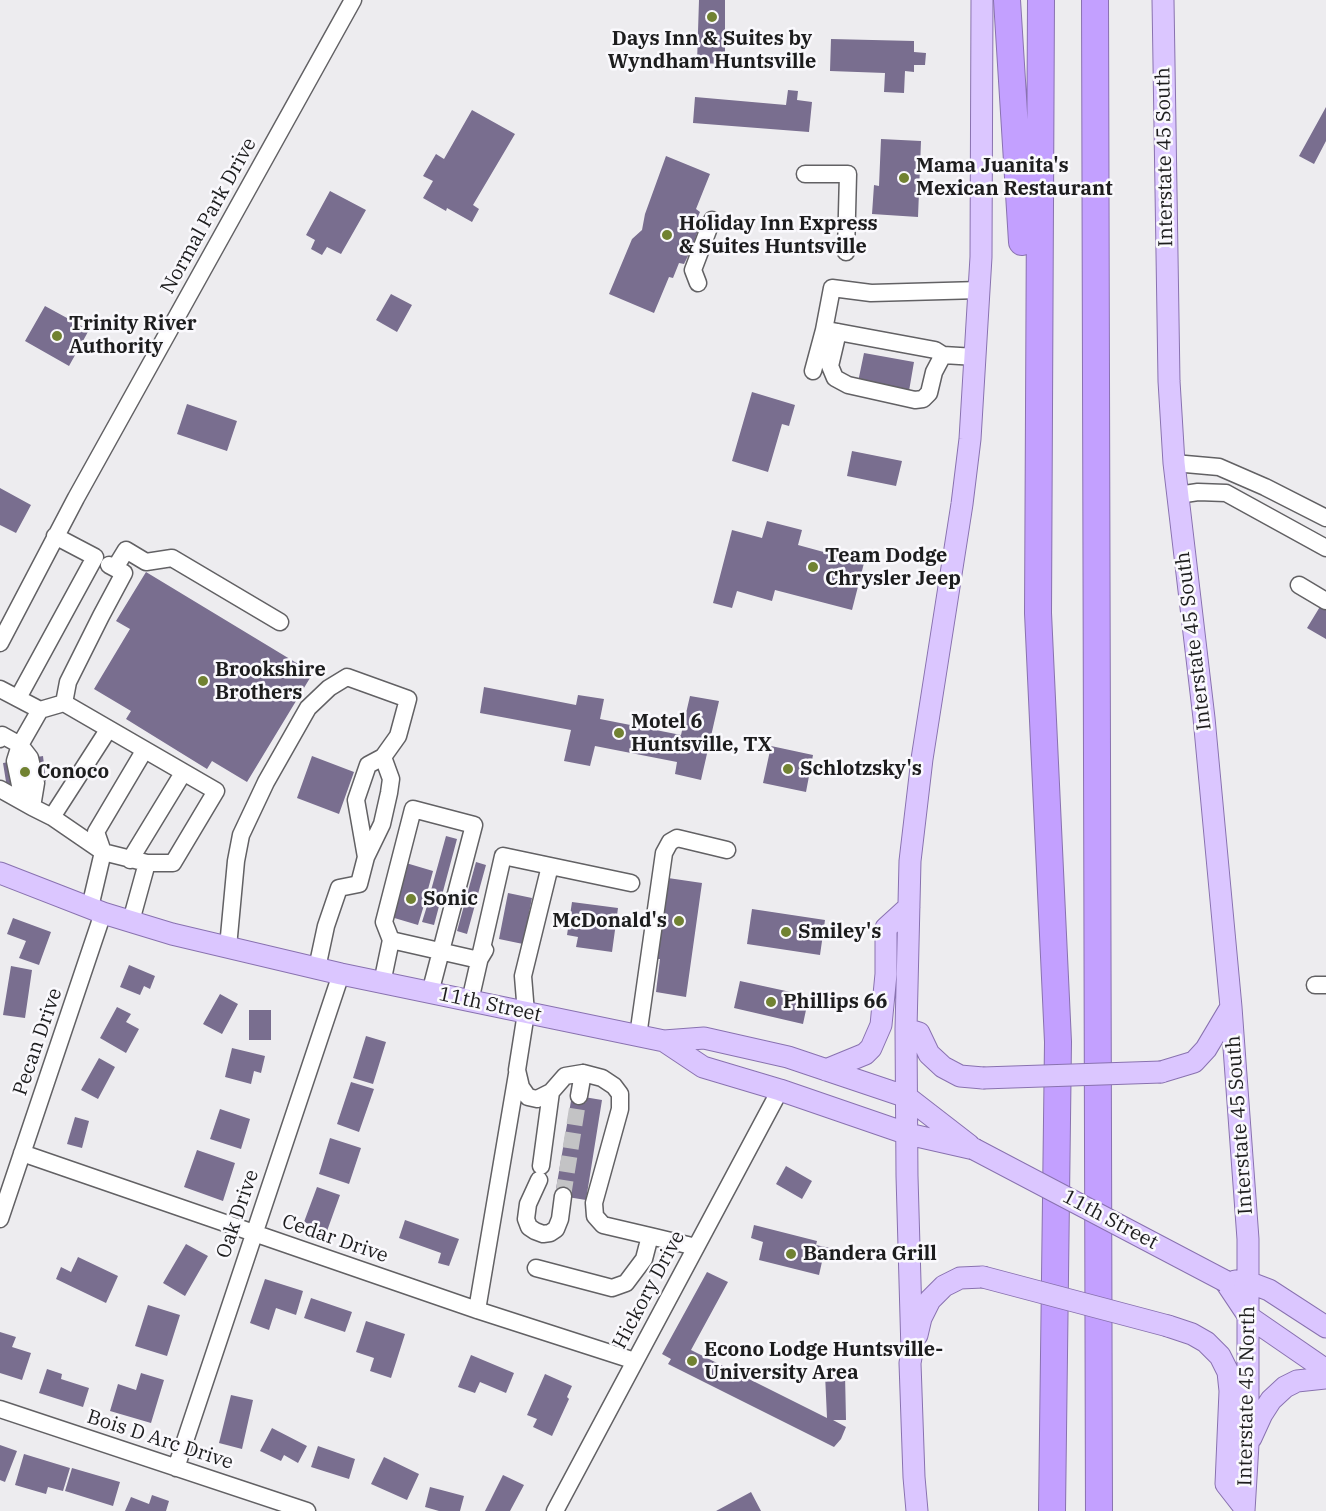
<!DOCTYPE html>
<style>
body{margin:0}
canvas{display:block;background:#edecef}
</style>
<canvas width="1326" height="1511"></canvas>
<script>
const ctx = document.querySelector('canvas').getContext('2d');
ctx.lineJoin = 'round';
function fillPath(path, color) {
  ctx.fillStyle = color;
  ctx.fill(path, 'evenodd');
}
function poly(rows) {
  const path = new Path2D();
  for (const r of rows) {
    path.moveTo(r[0], r[1]);
    for (let i = 2; i < r.length; i += 2) path.lineTo(r[i], r[i + 1]);
  }
  return path;
}
function stroke(path, color, width, dash) {
  ctx.strokeStyle = color;
  ctx.lineWidth = width;
  ctx.lineCap = dash ? 'butt' : 'round';
  ctx.setLineDash(dash || []);
  ctx.stroke(path);
}
function label(font, color, halo, rows, align = 'center') {
  ctx.font = font + ' "IBM Plex Serif",serif';
  ctx.lineWidth = 5;
  ctx.setLineDash([]);
  ctx.textBaseline = 'middle';
  ctx.strokeStyle = halo;
  ctx.fillStyle = color;
  for (const [text, x, y, turn = 0] of rows) {
    ctx.save();
    ctx.translate(x, y);
    ctx.rotate((+turn || 0) * Math.PI / 180);
    ctx.textAlign = isNaN(turn) ? turn : align;
    if (halo) ctx.strokeText(text, 0, 0);
    ctx.fillText(text, 0, 0);
    ctx.restore();
  }
}
const building = poly([
 [699,0,725,0,725,64,697,63],
 [831,39,914,41,914,52,926,53,925,65,914,65,914,72,905,71,904,93,884,92,885,73,830,71],
 [788,90,798,91,797,100,812,102,809,132,693,123,695,97,786,105],
 [1326,107,1326,141,1314,164,1299,156],
 [472,110,515,134,473,205,479,209,472,222,447,208,446,211,423,198,433,181,423,176,436,154,444,159],
 [881,139,921,141,918,217,872,214,874,185,879,186],
 [666,156,710,174,696,209,700,212,693,228,698,230,692,248,684,264,679,263,673,278,669,277,654,313,609,294,632,239,642,230,645,214],
 [330,191,366,210,341,254,327,247,322,255,311,249,315,240,306,235],
 [391,294,412,305,397,332,376,320],
 [45,306,89,330,69,366,25,341],
 [864,353,914,362,909,391,858,382],
 [752,392,795,405,789,426,782,424,768,472,732,461],
 [187,404,237,421,227,451,177,434],
 [852,451,902,461,896,486,847,476],
 [0,488,31,505,16,533,0,525],
 [767,521,802,530,798,545,864,563,852,610,775,590,772,601,737,591,732,608,713,603,732,530,762,538],
 [146,572,313,673,247,782,212,761,207,769,126,719,131,711,94,689,130,629,116,621],
 [1321,605,1326,608,1326,639,1307,628],
 [484,687,576,705,578,695,604,699,600,719,681,735,690,696,719,701,701,780,675,774,677,762,595,746,590,766,564,761,571,730,480,713],
 [771,746,813,755,806,792,763,783],
 [43,756,46,781,7,788,3,763],
 [312,756,354,772,339,814,297,798],
 [446,836,457,839,434,925,422,922,427,906,424,905,418,925,391,917,406,863,433,871,427,893,430,894],
 [476,862,486,865,467,934,457,931],
 [668,878,702,883,686,997,656,992,660,959,657,959],
 [508,893,532,898,523,944,499,939],
 [572,902,618,908,612,952,576,947,578,937,567,935],
 [752,909,825,920,820,955,747,944],
 [13,918,51,932,39,965,19,958,26,941,7,934],
 [129,965,155,976,150,989,144,986,140,995,120,987],
 [11,966,32,970,25,1018,3,1015],
 [740,981,809,996,803,1024,734,1008],
 [220,994,238,1004,222,1034,203,1024],
 [117,1007,131,1014,126,1022,139,1029,126,1053,100,1038],
 [249,1010,271,1010,271,1040,249,1040],
 [366,1036,386,1042,373,1084,353,1078],
 [232,1048,265,1056,261,1073,254,1071,251,1084,225,1077],
 [99,1058,115,1067,98,1099,81,1090],
 [351,1082,374,1089,359,1132,337,1124],
 [572,1095,602,1100,586,1200,555,1195],
 [220,1109,250,1119,241,1149,210,1139],
 [75,1117,89,1121,82,1148,67,1144],
 [330,1138,361,1148,349,1184,319,1174],
 [197,1150,235,1163,223,1201,184,1187],
 [786,1166,812,1181,802,1199,776,1184],
 [317,1187,340,1195,327,1231,304,1222],
 [405,1220,459,1239,449,1266,438,1263,441,1253,399,1238],
 [754,1225,817,1241,816,1245,835,1249,834,1256,824,1253,819,1275,759,1260,763,1242,751,1238],
 [186,1244,208,1256,185,1296,163,1283],
 [78,1257,118,1276,106,1303,56,1279,61,1267,71,1272],
 [707,1272,728,1282,691,1350,827,1418,825,1374,845,1374,846,1420,833,1420,846,1427,841,1439,834,1447,668,1364,671,1359,662,1354],
 [265,1279,303,1291,296,1315,276,1308,269,1330,250,1323],
 [311,1298,352,1312,345,1332,304,1318],
 [148,1305,180,1315,167,1356,135,1346],
 [366,1321,405,1334,391,1378,370,1371,374,1358,356,1352],
 [0,1332,16,1337,12,1347,31,1353,22,1380,0,1373],
 [471,1355,514,1373,506,1393,480,1382,475,1393,458,1387],
 [47,1369,62,1374,61,1379,89,1388,83,1407,39,1393],
 [141,1373,164,1380,151,1423,110,1411,118,1384,136,1390],
 [545,1374,572,1386,567,1397,569,1399,552,1436,533,1427,537,1419,527,1415],
 [231,1395,253,1400,242,1449,219,1443],
 [272,1428,307,1446,298,1463,284,1455,281,1461,260,1451],
 [0,1445,17,1451,5,1482,0,1480],
 [318,1446,355,1459,349,1479,311,1467],
 [24,1454,70,1468,63,1491,48,1487,46,1494,15,1485],
 [384,1457,419,1474,407,1500,371,1484],
 [72,1468,120,1482,113,1506,65,1491],
 [503,1475,524,1485,510,1511,485,1511],
 [430,1487,464,1496,460,1511,439,1511,425,1507],
 [751,1492,761,1511,716,1511],
 [152,1495,169,1501,166,1511,125,1511,131,1497,149,1504]
]);
const minorTunnel = poly([
 [563,1196,579,1096]
]);
const minor = poly([
 [805,174,848,174,846,252],
 [698,283,693,270,712,220],
 [827,330,935,350,943,355,976,357],
 [838,332,830,366,835,378,848,385,915,400,923,399,929,393,934,372,943,355],
 [813,371,824,330,832,288,871,293,980,290],
 [1174,463,1219,467,1265,487,1326,518],
 [1178,495,1198,492,1226,493,1326,548],
 [115,568,126,550,146,562,172,558,280,622],
 [1299,585,1326,601],
 [0,643,76,498,353,0],
 [0,689,40,710,64,703,216,791,173,863,147,863],
 [18,698,95,557,55,536],
 [64,703,68,682,101,616,124,573,109,565],
 [0,739,2,735,20,745,40,710],
 [0,789,32,807,36,783,30,758,20,745,15,761,20,785,32,807,52,817,103,852],
 [52,817,108,730],
 [103,852,96,832,144,751],
 [366,857,382,824,389,793,391,779,383,757],
 [130,860,183,773],
 [550,866,523,976,526,1013,517,1070,521,1087,528,1097,537,1099,551,1092,565,1076,583,1073,602,1078,614,1086,620,1094,620,1109,594,1203,595,1216,603,1225,650,1236],
 [90,907,103,852,147,863,131,921],
 [391,940,479,960,485,950],
 [228,947,236,861,241,835,266,782,308,708,329,688,347,677,408,699,398,736,383,757,368,765,356,800,366,857,359,884,339,888,326,926,317,968],
 [382,983,391,940,384,922,413,809,474,825,430,993],
 [1315,985,1326,985],
 [470,1001,503,856,631,883],
 [638,1036,664,853,670,842,677,838,727,850],
 [579,1096,583,1073],
 [22,1153,477,1310,635,1361],
 [541,1166,551,1092],
 [539,1180,528,1204,526,1219,529,1227,535,1231,543,1234,550,1233,556,1229,560,1219,563,1196],
 [0,1219,103,913],
 [536,1268,612,1288,626,1283,644,1259,650,1236,696,1247],
 [477,1310,517,1074],
 [0,1409,307,1511],
 [176,1468,341,974],
 [555,1511,780,1090]
]);
const major = poly([
 [1163,0,1169,381,1174,463,1204,718,1231,1007,1248,1239,1248,1444,1244,1511],
 [0,873,103,913,172,934,341,974,664,1041,703,1067,780,1090,908,1134,974,1149],
 [906,1029,919,1033,929,1054,943,1067,960,1076,983,1078],
 [664,1041,704,1038,788,1057,907,1097,969,1145],
 [826,1070,865,1054,871,1048,881,1025,886,974,886,928,909,907],
 [1161,1072,1194,1062,1206,1049,1231,1007],
 [1225,1281,1249,1317,1326,1370],
 [1235,1281,1248,1282,1269,1290,1326,1327],
 [1168,1326,1192,1334,1206,1342,1220,1356,1228,1372,1230,1391,1226,1484,1244,1507],
 [917,1335,921,1318,930,1300,944,1286,960,1278,983,1277],
 [1251,1438,1262,1414,1271,1400,1285,1387,1297,1381,1326,1378],
 [917,1511,914,1477,910,1363,912,1352,907,1176,906,1029,910,861,922,759,962,504,970,439,981,257,982,0]
]);
const highway = poly([
 [1007,0,1022,242],
 [1041,0,1038,613,1058,1042,1052,1511],
 [1095,0,1099,1511]
]);
const majorBridge = poly([
 [983,1078,1161,1072],
 [974,1149,1225,1281],
 [983,1277,1168,1326]
]);
const markers = [
 [712,17,6,"#718232"],
 [904,178,6,"#718232"],
 [667,235,6,"#718232"],
 [57,336,6,"#718232"],
 [813,567,6,"#718232"],
 [203,681,6,"#718232"],
 [619,733,6,"#718232"],
 [788,769,6,"#718232"],
 [25,772,6,"#718232"],
 [411,899,6,"#718232"],
 [679,921,6,"#718232"],
 [786,932,6,"#718232"],
 [771,1002,6,"#718232"],
 [791,1254,6,"#718232"],
 [692,1361,6,"#718232"]
];
const poiNames = [
 ["Days Inn & Suites by",712,39,"center"],
 ["Wyndham Huntsville",712,62,"center"],
 ["Mama Juanita's",916,166],
 ["Mexican Restaurant",916,189],
 ["Holiday Inn Express",679,224],
 ["& Suites Huntsville",679,247],
 ["Trinity River",69,324],
 ["Authority",69,347],
 ["Team Dodge",825,556],
 ["Chrysler Jeep",825,579],
 ["Brookshire",215,670],
 ["Brothers",215,693],
 ["Motel 6",631,722],
 ["Huntsville, TX",631,745],
 ["Schlotzsky's",800,769],
 ["Conoco",37,772],
 ["Sonic",423,899],
 ["McDonald's",667,921,"right"],
 ["Smiley's",798,932],
 ["Phillips 66",783,1002],
 ["Bandera Grill",803,1254],
 ["Econo Lodge Huntsville-",704,1350],
 ["University Area",704,1373]
];
const streetNames = [
 ["Interstate 45 South",1165,157,-91],
 ["Normal Park Drive",209,216,-61],
 ["Interstate 45 South",1194,641,-97],
 ["11th Street",490,1005,12],
 ["Pecan Drive",38,1042,-71],
 ["Interstate 45 South",1240,1125,-94],
 ["Oak Drive",238,1214,-71],
 ["11th Street",1110,1220,28],
 ["Cedar Drive",335,1239,19],
 ["Hickory Drive",649,1290,-62],
 ["Interstate 45 North",1247,1396,-89],
 ["Bois D Arc Drive",160,1440,18]
];
fillPath(building, '#796e8f');
stroke(minorTunnel, '#c3c3c5', 16, [16, 8]);
stroke(minor, '#626164', 19);
stroke(major, '#8972b0', 23);
stroke(highway, '#8972b0', 28);
stroke(minor, '#fff', 16);
stroke(major, '#dbc6ff', 21);
stroke(highway, '#c3a0ff', 26);
stroke(majorBridge, '#8972b0', 23, []);
stroke(majorBridge, '#dbc6ff', 21);
for (const [x, y, r, color] of markers) {
  const dot = new Path2D();
  dot.arc(x, y, r, 0, 2 * Math.PI);
  ctx.fillStyle = color;
  ctx.fill(dot);
  stroke(dot, '#faf9fd', 2);
}
label('bold 20px', '#1d1d1e', '#faf9fd', poiNames, 'left');
label('20px', '#1d1d1e', '#faf9fd', streetNames);
</script>
